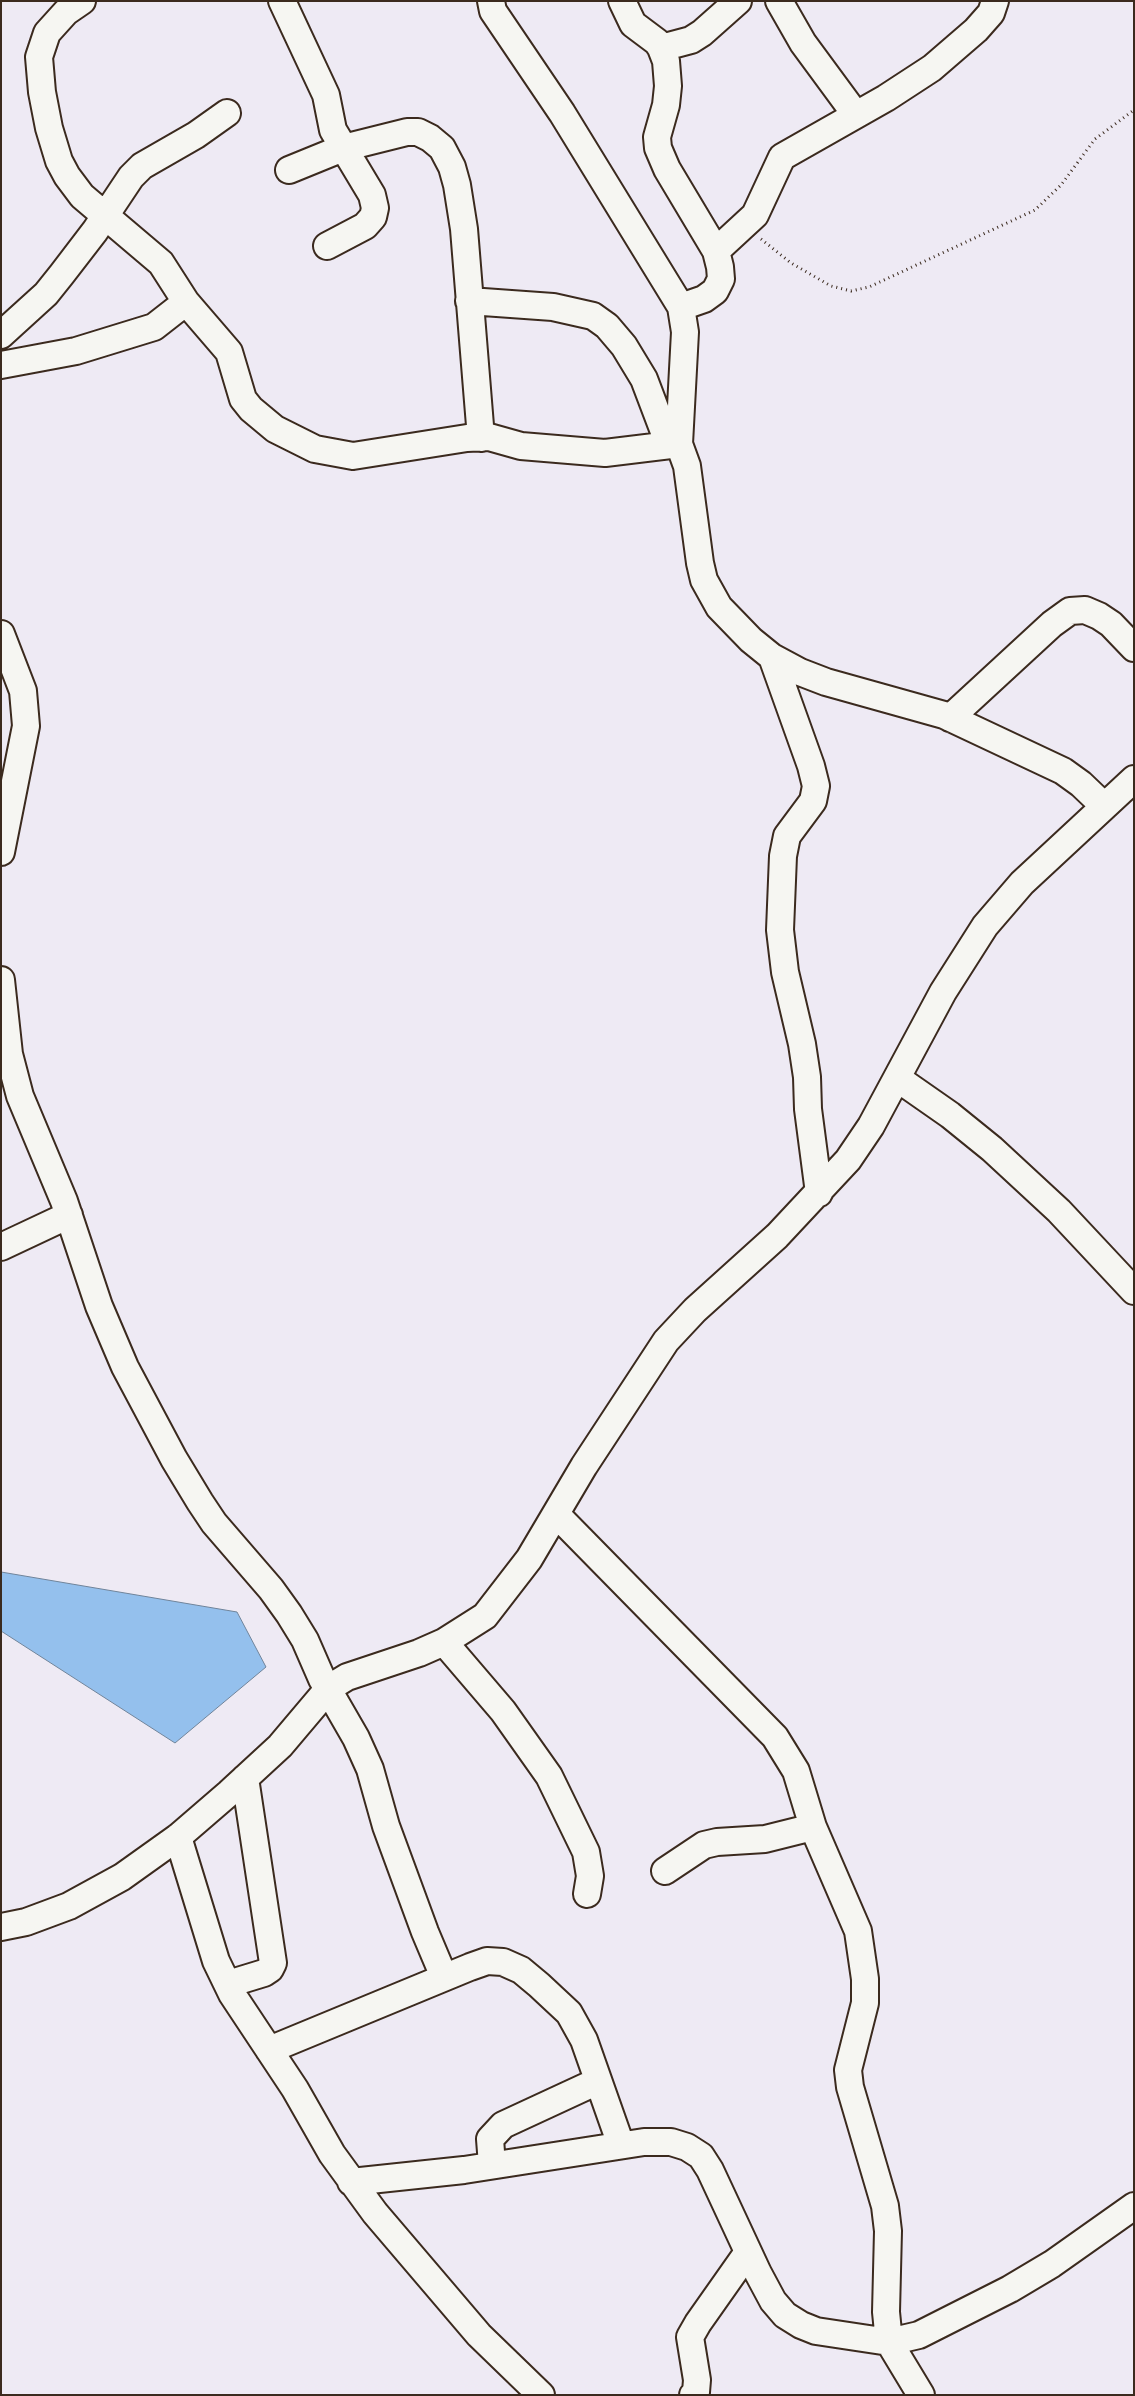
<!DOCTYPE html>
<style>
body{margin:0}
#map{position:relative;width:1135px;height:2396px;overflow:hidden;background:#eeeaf4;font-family:Delius,sans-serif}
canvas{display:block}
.frame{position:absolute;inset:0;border:2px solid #3b2a1e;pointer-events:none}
</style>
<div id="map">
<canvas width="1135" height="2396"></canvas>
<div class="frame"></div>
</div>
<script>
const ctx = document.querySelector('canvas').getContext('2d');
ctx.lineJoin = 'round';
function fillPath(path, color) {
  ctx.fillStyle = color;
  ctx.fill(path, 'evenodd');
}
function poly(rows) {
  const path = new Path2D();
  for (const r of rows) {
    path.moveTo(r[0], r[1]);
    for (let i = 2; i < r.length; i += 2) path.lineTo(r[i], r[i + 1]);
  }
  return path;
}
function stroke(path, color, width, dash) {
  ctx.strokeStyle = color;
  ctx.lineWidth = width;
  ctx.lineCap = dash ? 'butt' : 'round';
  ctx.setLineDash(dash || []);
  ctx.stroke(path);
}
const water = poly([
 [1,1572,237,1612,266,1667,175,1743,1,1631,1,1572]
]);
const path = poly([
 [761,239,791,263,831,286,851,291,869,287,1035,210,1061,185,1095,139,1134,110]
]);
const minor = poly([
 [82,1,66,12,47,33,39,57,42,92,49,128,59,161,67,176,82,196,161,263,186,302,229,352,243,399,251,409,275,429,315,449,353,456,467,438,489,437,521,446,605,453,679,444],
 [282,1,326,95,333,130,372,195,375,208,373,217,365,226,327,246],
 [491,1,493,11,562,113,681,307,685,332,679,444,687,466,700,563,704,580,719,607,751,640,772,657,800,672,826,682,944,715,1063,771,1081,784,1104,806],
 [622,1,633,24,657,42,661,48,666,61,668,86,666,105,657,137,658,148,667,169,716,251,720,267,721,279,715,291,704,299,681,307],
 [779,1,803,43,856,115],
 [661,48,691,40,702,33,738,1],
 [289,170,343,148,407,132,418,132,430,138,442,148,452,167,457,185,464,229,481,438],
 [716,251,755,215,782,157,886,98,932,68,976,30,991,13,995,1],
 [469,301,553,307,593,316,607,326,624,346,644,379,669,445],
 [1,335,46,294,62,274,95,231,131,177,142,166,196,135,227,113],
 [1,365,76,351,154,327,186,302],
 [1,634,23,691,26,726,1,852],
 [772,657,811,766,816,786,813,801,787,836,783,856,780,930,785,972,802,1044,807,1077,808,1109,819,1193],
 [950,718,1052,624,1070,611,1085,610,1099,616,1111,624,1134,648],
 [1,980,9,1054,20,1096,64,1201,99,1306,125,1367,174,1459,200,1502,214,1523,271,1589,289,1614,305,1640,322,1679,356,1738,370,1769,386,1826,425,1932,444,1977],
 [897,1078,950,1115,992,1149,1059,1211,1134,1291],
 [1,1247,69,1215],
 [556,1514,775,1737,796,1771,813,1827,858,1931,865,1979,865,2003,848,2070,850,2087,885,2206,888,2231,886,2312,889,2342,921,2395],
 [444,1642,503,1711,549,1776,586,1852,590,1876,587,1894],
 [178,1837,216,1961,232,1994,295,2089,332,2154,375,2213,479,2335,541,2395],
 [665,1871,704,1845,717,1842,765,1839,813,1827],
 [1,1927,26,1922,69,1906,122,1877,178,1837,229,1793,280,1746,329,1688,347,1677,419,1653,444,1642,485,1616,529,1559,584,1466,666,1341,695,1310,777,1236,848,1160,871,1126,943,992,985,926,1022,883,1134,779],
 [228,1984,264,1973,270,1969,273,1963,245,1778],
 [269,2050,470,1967,487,1961,503,1962,521,1970,539,1985,569,2013,584,2040,621,2145],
 [492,2165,490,2139,503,2125,598,2081],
 [351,2182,464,2170,644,2142,671,2142,687,2147,701,2156,710,2170,758,2273,773,2301,785,2315,801,2325,816,2331,889,2342,919,2335,1010,2289,1052,2264,1134,2206],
 [693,2395,696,2392,697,2380,690,2337,698,2323,748,2252]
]);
fillPath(water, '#94c0ed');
stroke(water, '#70849a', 1);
stroke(minor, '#3b2a1e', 30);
stroke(path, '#3b2a1e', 3, [1, 4]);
stroke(minor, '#f6f6f2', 26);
</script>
